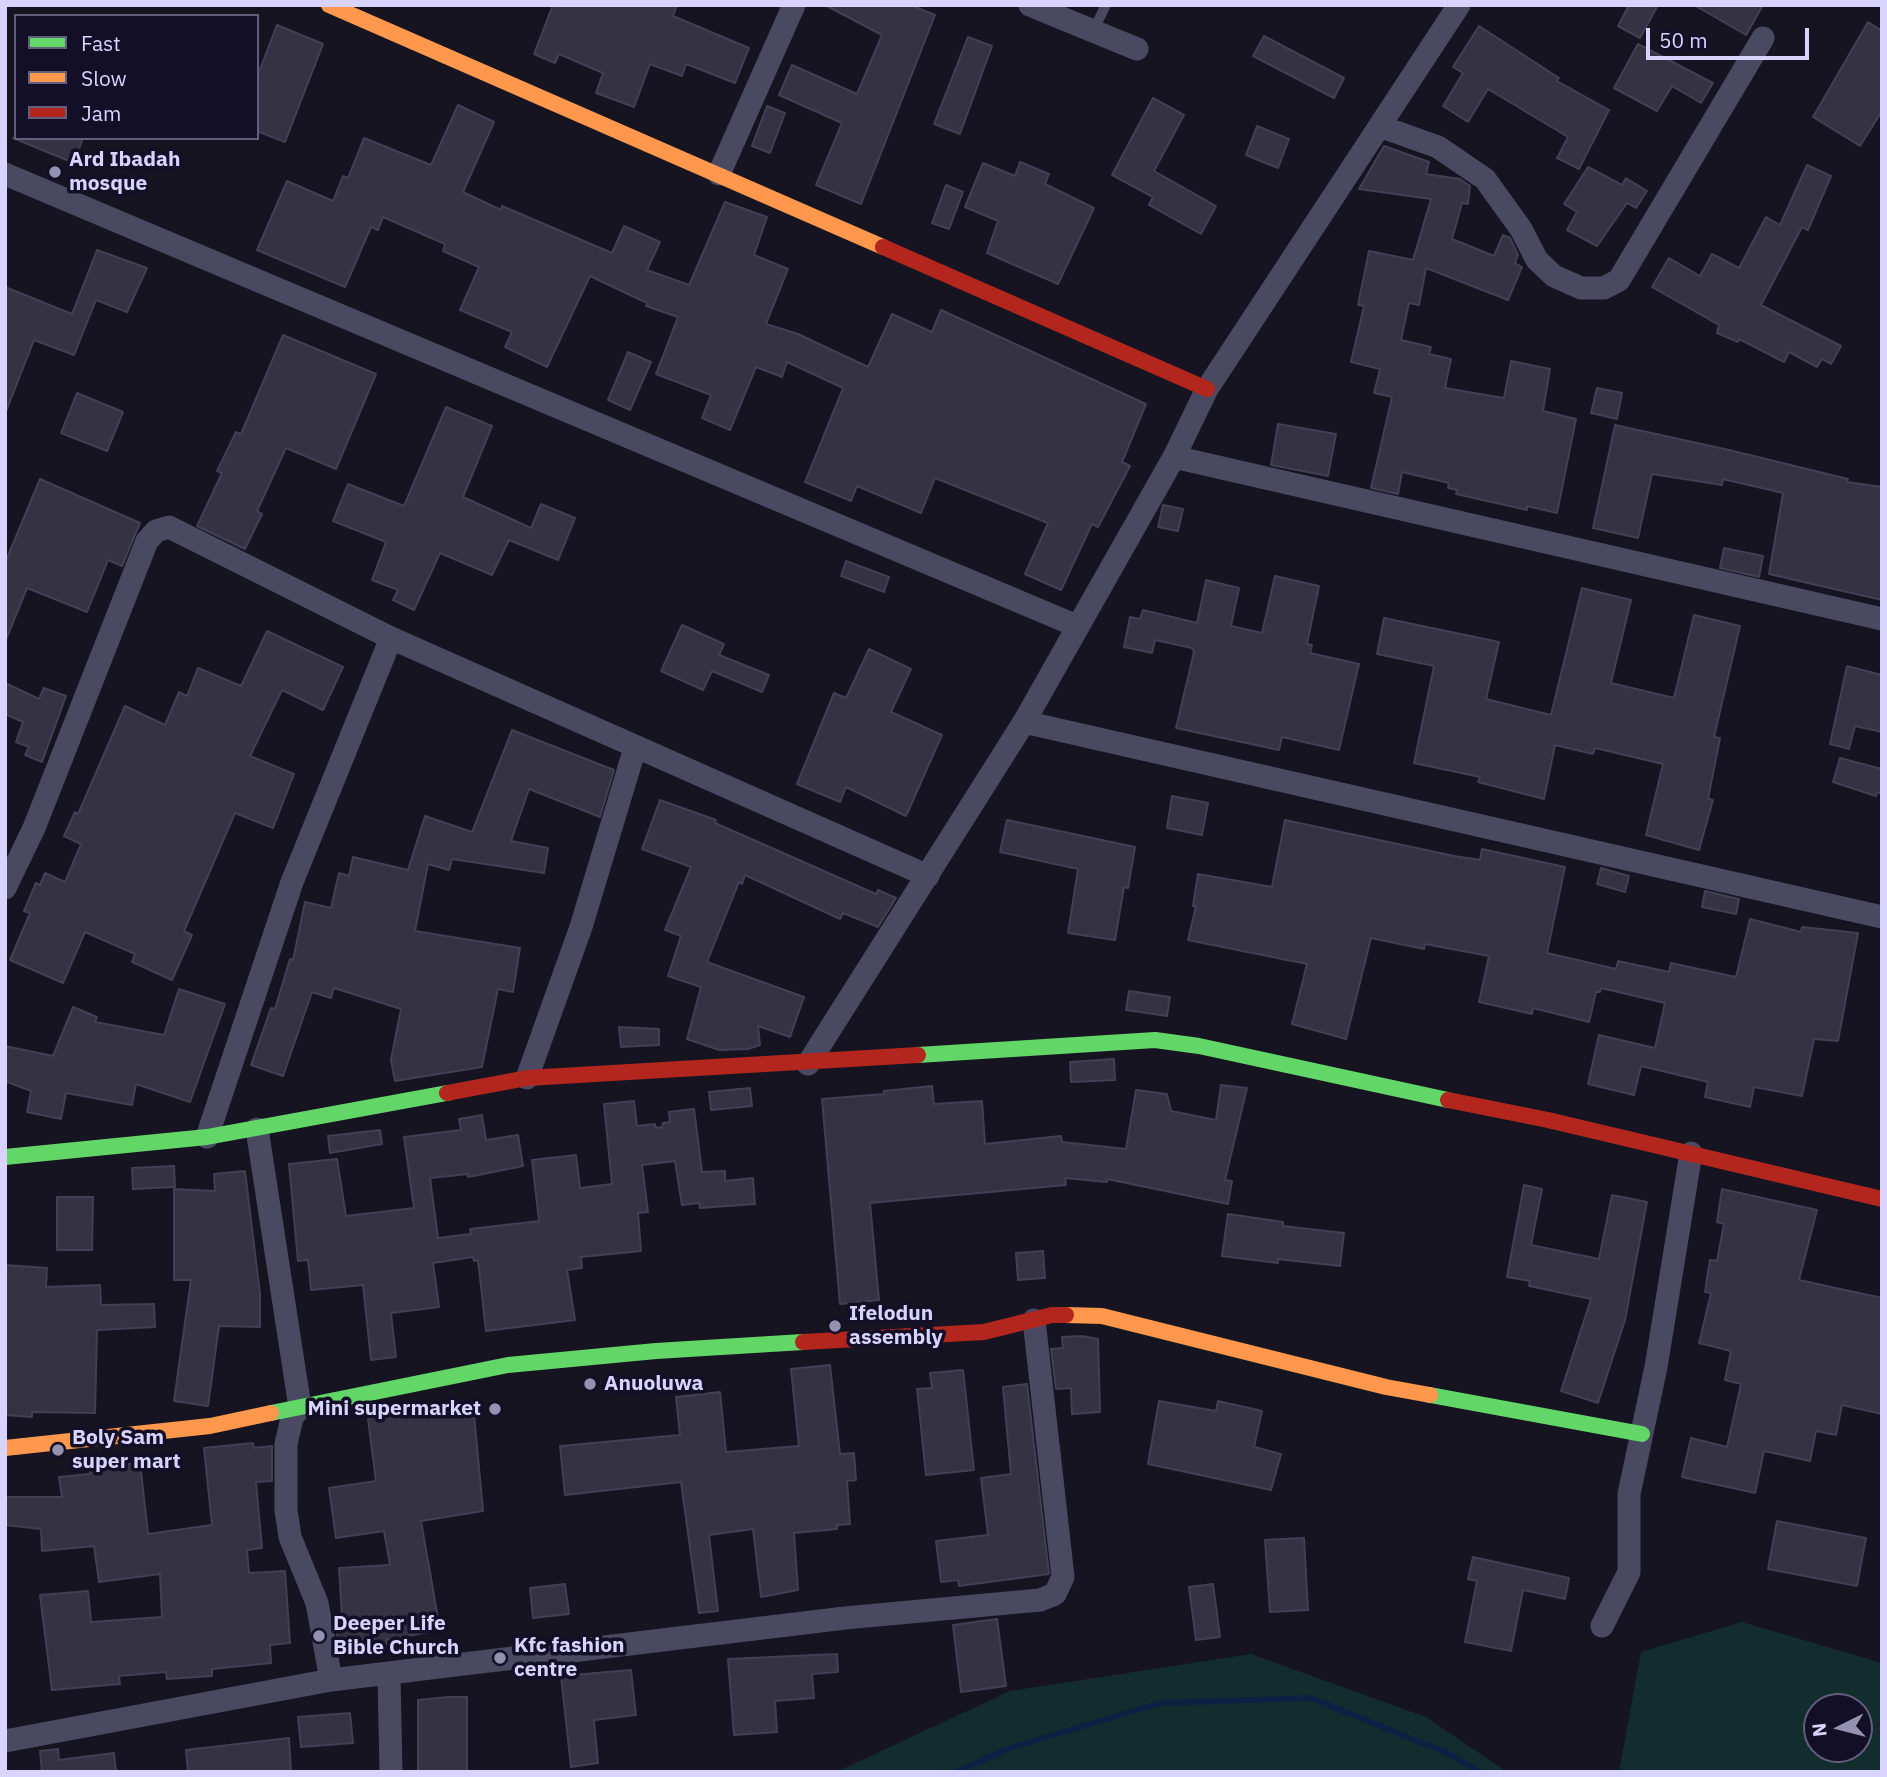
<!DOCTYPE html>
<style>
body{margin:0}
#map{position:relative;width:1887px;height:1777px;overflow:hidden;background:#161421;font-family:"IBM Plex Sans",sans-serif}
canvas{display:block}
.frame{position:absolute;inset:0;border:7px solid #d9d4ff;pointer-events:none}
.legend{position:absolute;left:14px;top:14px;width:245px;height:126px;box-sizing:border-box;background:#130f26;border:2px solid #625e7d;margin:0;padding:9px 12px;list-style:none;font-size:21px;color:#d9d4ff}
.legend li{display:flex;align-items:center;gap:14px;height:35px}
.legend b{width:35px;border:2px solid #625e7d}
.north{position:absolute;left:1803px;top:1693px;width:70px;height:70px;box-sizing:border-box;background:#130f26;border:2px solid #625e7d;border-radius:50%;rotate:264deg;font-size:19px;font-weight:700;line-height:28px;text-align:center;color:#d9d4ff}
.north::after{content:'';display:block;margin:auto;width:24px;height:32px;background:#9591b1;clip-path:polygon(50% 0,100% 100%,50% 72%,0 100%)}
.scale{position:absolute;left:1646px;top:28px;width:163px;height:32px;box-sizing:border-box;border:4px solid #d9d4ff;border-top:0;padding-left:9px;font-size:21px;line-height:24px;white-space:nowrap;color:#d9d4ff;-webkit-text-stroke:5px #130f26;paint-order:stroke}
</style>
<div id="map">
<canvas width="1887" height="1777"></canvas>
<div class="frame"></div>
<ul class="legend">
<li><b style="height:9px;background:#63d668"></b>Fast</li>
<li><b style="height:9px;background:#ff974d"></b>Slow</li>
<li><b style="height:9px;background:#b3261e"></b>Jam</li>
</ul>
<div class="north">N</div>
<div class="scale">50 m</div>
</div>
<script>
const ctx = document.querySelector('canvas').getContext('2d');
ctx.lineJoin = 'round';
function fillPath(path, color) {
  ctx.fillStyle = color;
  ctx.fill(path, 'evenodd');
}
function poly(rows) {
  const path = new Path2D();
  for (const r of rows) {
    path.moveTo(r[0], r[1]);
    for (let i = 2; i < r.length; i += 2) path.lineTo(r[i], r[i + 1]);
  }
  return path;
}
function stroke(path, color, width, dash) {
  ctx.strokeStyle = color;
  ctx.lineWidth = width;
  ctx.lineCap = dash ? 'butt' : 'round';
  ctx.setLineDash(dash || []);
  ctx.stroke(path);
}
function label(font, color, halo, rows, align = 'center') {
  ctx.font = font + ' "IBM Plex Sans",sans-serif';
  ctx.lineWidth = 7;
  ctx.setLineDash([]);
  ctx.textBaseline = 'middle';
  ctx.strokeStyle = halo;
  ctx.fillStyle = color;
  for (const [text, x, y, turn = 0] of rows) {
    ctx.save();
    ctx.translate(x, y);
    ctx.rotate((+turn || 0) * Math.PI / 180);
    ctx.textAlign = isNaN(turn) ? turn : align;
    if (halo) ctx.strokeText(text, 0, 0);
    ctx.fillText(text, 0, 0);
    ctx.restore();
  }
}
const green = poly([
 [1742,1622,1882,1663,1882,1772,1619,1772,1641,1652],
 [1817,1707,1859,1707,1859,1749,1817,1749],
 [1251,1654,1426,1717,1507,1772,836,1772,1010,1691]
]);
const stream = poly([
 [956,1772,1010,1748,1160,1703,1311,1698,1447,1753,1480,1772]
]);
const building = poly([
 [553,5,677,5,673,16,749,48,735,83,686,64,682,76,650,64,634,107,596,93,603,73,559,54,555,63,534,54,553,5],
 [825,5,911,5,935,15,861,204,816,185,842,123,779,95,792,65,857,94,882,35,825,5],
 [1629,5,1658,5,1640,38,1618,26,1629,5],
 [1694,5,1763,5,1746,35,1694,5],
 [1868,22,1882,31,1882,111,1860,146,1813,117,1868,22],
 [277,25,323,44,285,142,257,131,257,77,277,25],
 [1479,26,1559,78,1557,81,1609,110,1579,169,1557,158,1568,137,1488,89,1468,122,1443,106,1463,73,1453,67,1479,26],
 [1264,36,1344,78,1334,98,1253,56,1264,36],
 [968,37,992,46,960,134,934,124,968,37],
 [1638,44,1713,83,1701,103,1672,86,1657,111,1614,88,1638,44],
 [1153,98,1184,115,1154,171,1216,206,1201,234,1149,205,1153,197,1112,175,1153,98],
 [458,105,494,122,463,192,501,210,502,206,612,253,624,226,660,242,647,270,689,285,725,202,767,217,754,255,788,269,766,324,798,334,868,367,892,314,932,332,941,310,1146,404,1122,462,1130,466,1098,527,1092,524,1061,590,1025,574,1048,523,935,478,921,513,857,486,851,501,805,482,843,388,787,362,782,377,756,367,730,430,702,418,711,395,656,374,678,317,646,306,647,303,590,276,547,367,505,347,512,332,460,310,479,267,443,251,445,244,383,217,378,230,371,227,345,287,257,250,287,181,333,201,343,176,348,178,364,138,431,165,458,105],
 [767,106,785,113,770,153,752,146,767,106],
 [1257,126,1289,139,1278,168,1246,155,1257,126],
 [13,138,83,138,74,163,13,138],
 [1384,146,1429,162,1426,174,1460,179,1470,186,1468,204,1462,203,1452,239,1494,256,1503,235,1510,238,1518,255,1515,263,1522,267,1508,300,1426,268,1419,305,1409,303,1401,340,1431,347,1429,354,1451,359,1445,388,1504,398,1511,361,1550,369,1543,411,1576,419,1557,513,1527,506,1527,510,1456,494,1457,490,1448,488,1449,483,1402,472,1398,494,1371,488,1392,397,1374,393,1380,369,1351,362,1364,306,1358,305,1369,251,1413,260,1431,199,1359,189,1384,146],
 [1020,162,1049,174,1045,184,1094,208,1058,284,987,253,998,221,965,207,983,163,1015,176,1020,162],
 [1807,165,1831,176,1808,230,1802,227,1761,305,1841,346,1831,364,1822,359,1817,367,1789,352,1784,362,1739,339,1738,342,1717,333,1719,325,1652,287,1669,258,1700,276,1712,254,1739,268,1766,217,1780,225,1807,165],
 [1588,167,1622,185,1626,178,1647,191,1636,208,1627,203,1597,246,1567,230,1577,212,1564,204,1588,167],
 [946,185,963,192,949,229,932,223,946,185],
 [97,250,147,268,127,312,96,300,74,355,34,340,5,414,5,287,72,314,97,250],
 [283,335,376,374,336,469,286,448,257,511,262,514,245,549,197,526,222,473,217,471,236,432,241,434,283,335],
 [628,352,651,362,630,410,608,400,628,352],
 [1597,388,1622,393,1617,419,1591,413,1597,388],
 [77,393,123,412,107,451,61,433,77,393],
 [446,407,492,426,463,497,531,528,541,504,575,518,558,560,509,540,492,575,440,553,414,610,393,600,398,590,372,580,386,542,333,521,348,484,404,506,446,407],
 [1278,424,1336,434,1328,476,1271,465,1278,424],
 [1615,425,1729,450,1848,479,1847,482,1882,487,1882,600,1769,574,1783,493,1723,479,1722,485,1652,474,1638,538,1593,528,1615,425],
 [40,479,140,523,122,566,108,560,87,612,27,588,5,642,5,563,40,479],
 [1163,505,1183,509,1178,531,1158,527,1163,505],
 [1724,548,1763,556,1759,577,1720,568,1724,548],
 [846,561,889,577,884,592,841,576,846,561],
 [1275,576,1319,586,1307,644,1312,645,1310,653,1359,664,1339,750,1282,737,1279,750,1176,728,1194,652,1192,648,1155,640,1152,653,1124,647,1130,617,1140,619,1143,610,1197,623,1206,580,1239,588,1231,626,1262,633,1275,576],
 [1582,588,1631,600,1611,683,1674,698,1694,615,1740,626,1714,737,1720,738,1708,799,1713,800,1699,850,1646,835,1663,764,1595,748,1593,754,1555,745,1544,799,1478,782,1480,777,1414,763,1434,666,1377,654,1384,618,1499,642,1486,699,1551,715,1582,588],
 [682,625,724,644,719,655,769,675,762,692,712,671,703,690,661,671,682,625],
 [267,631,343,667,323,710,282,690,250,756,294,774,273,828,235,813,184,931,192,935,172,980,132,962,135,954,85,932,63,983,10,960,30,913,24,911,36,883,40,885,45,873,65,882,81,844,64,836,75,812,78,814,125,706,165,725,179,692,187,696,198,668,241,686,267,631],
 [869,649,911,669,891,712,942,735,906,816,846,787,840,802,797,784,834,693,846,698,869,649],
 [1847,666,1882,675,1882,732,1855,726,1849,749,1830,744,1847,666],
 [5,683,39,699,44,688,66,696,42,762,25,755,29,747,16,742,23,722,5,714,5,683],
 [512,730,614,770,600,817,529,789,511,841,548,848,544,873,452,859,449,870,428,864,415,931,520,948,513,992,498,989,482,1067,395,1081,391,1060,401,1009,334,988,331,998,312,992,283,1076,251,1065,271,1008,275,1009,290,959,293,960,305,902,331,908,339,873,349,876,353,857,408,870,425,816,472,832,512,730],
 [1840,758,1882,769,1882,794,1877,792,1876,796,1833,782,1840,758],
 [1172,796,1208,803,1202,835,1167,828,1172,796],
 [660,800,716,820,715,823,876,894,878,890,896,898,878,927,843,913,840,919,745,875,742,884,739,882,707,962,804,997,790,1037,758,1026,760,1045,748,1049,719,1050,687,1039,701,987,668,976,681,936,665,930,691,867,642,849,660,800],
 [1007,820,1135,847,1128,888,1124,887,1115,940,1068,933,1078,869,1000,852,1007,820],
 [1285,820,1454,856,1480,860,1482,849,1565,867,1547,953,1616,969,1618,961,1669,972,1671,963,1736,977,1750,919,1801,932,1802,927,1858,933,1838,1041,1814,1039,1802,1096,1754,1087,1750,1107,1705,1097,1708,1082,1641,1066,1634,1095,1588,1084,1599,1035,1655,1048,1665,1003,1601,988,1600,992,1596,992,1589,1022,1533,1008,1532,1014,1479,1002,1489,956,1425,944,1424,949,1371,938,1346,1039,1292,1024,1307,964,1188,940,1196,906,1193,906,1198,874,1272,887,1285,820],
 [1601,868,1629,876,1625,892,1597,884,1601,868],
 [1705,891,1739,899,1736,914,1702,907,1705,891],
 [179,989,225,1004,190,1102,136,1084,132,1105,66,1093,61,1119,27,1112,31,1091,5,1081,5,1046,53,1056,73,1007,97,1017,95,1022,164,1035,179,989],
 [1129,991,1170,997,1167,1016,1126,1010,1129,991],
 [619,1027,659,1029,659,1045,621,1047,619,1027],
 [1114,1059,1115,1080,1071,1082,1070,1062,1114,1059],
 [1221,1085,1247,1088,1225,1180,1232,1181,1228,1204,1107,1179,1107,1182,1065,1178,1066,1185,870,1203,879,1300,840,1304,822,1099,884,1094,884,1091,932,1086,934,1104,982,1101,985,1144,1061,1136,1062,1142,1126,1149,1136,1090,1167,1094,1171,1111,1216,1120,1221,1085],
 [750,1088,752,1106,711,1110,709,1092,750,1088],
 [634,1101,637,1126,655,1124,655,1127,662,1128,663,1123,670,1122,669,1112,694,1109,702,1172,725,1171,725,1181,753,1178,755,1204,700,1208,699,1203,682,1205,675,1161,642,1165,648,1212,638,1213,641,1251,581,1257,582,1268,567,1270,575,1320,486,1331,478,1260,474,1261,473,1257,433,1263,439,1307,391,1313,396,1357,371,1360,363,1285,311,1290,308,1260,298,1261,289,1164,337,1159,346,1216,414,1208,404,1137,461,1130,459,1119,482,1115,486,1140,518,1135,523,1166,468,1177,468,1174,430,1178,438,1238,471,1234,470,1229,539,1221,532,1160,576,1155,580,1188,612,1184,604,1104,634,1101],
 [380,1130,382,1144,330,1153,328,1136,380,1130],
 [174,1166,175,1187,133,1189,132,1168,174,1166],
 [245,1171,260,1294,260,1327,219,1326,208,1406,174,1401,191,1280,174,1280,174,1189,215,1191,214,1174,245,1171],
 [1524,1185,1542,1189,1531,1245,1599,1259,1612,1195,1647,1202,1625,1320,1598,1403,1561,1391,1591,1299,1529,1286,1530,1281,1507,1277,1524,1185],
 [1722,1189,1817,1210,1799,1280,1882,1298,1882,1414,1842,1405,1836,1435,1816,1431,1810,1461,1764,1451,1755,1493,1682,1477,1691,1438,1727,1447,1741,1384,1725,1380,1731,1351,1699,1343,1711,1293,1705,1292,1710,1260,1717,1261,1724,1224,1717,1222,1722,1189],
 [57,1197,93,1197,92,1250,57,1250,57,1197],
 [1228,1214,1283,1222,1283,1226,1344,1233,1340,1266,1278,1259,1278,1263,1222,1256,1228,1214],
 [1043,1251,1045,1278,1018,1280,1016,1253,1043,1251],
 [5,1265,47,1268,46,1287,100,1285,101,1305,154,1304,155,1327,97,1330,95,1413,32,1412,32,1417,5,1415,5,1265],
 [1082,1336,1098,1339,1100,1412,1072,1414,1071,1388,1056,1389,1051,1349,1063,1348,1062,1337,1082,1336],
 [830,1365,840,1454,854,1453,856,1480,847,1481,850,1524,837,1525,837,1529,794,1533,798,1590,761,1597,753,1529,709,1535,718,1611,699,1613,681,1482,565,1495,560,1446,680,1435,676,1397,720,1392,726,1452,799,1446,791,1369,830,1365],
 [963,1370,974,1470,926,1475,917,1389,932,1388,930,1373,963,1370],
 [1027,1384,1049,1574,959,1586,958,1580,941,1582,936,1541,988,1535,981,1478,1011,1474,1003,1387,1027,1384],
 [1159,1401,1216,1411,1218,1401,1262,1411,1254,1447,1281,1454,1271,1490,1148,1464,1159,1401],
 [473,1403,483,1511,421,1521,440,1630,386,1640,387,1647,340,1653,334,1617,342,1616,339,1568,390,1565,384,1531,336,1538,329,1488,376,1481,368,1419,473,1403],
 [253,1443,254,1448,272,1446,272,1481,256,1482,262,1548,247,1550,249,1573,285,1571,290,1643,270,1645,271,1663,212,1669,212,1676,167,1679,166,1672,119,1676,120,1684,52,1690,40,1595,88,1591,91,1622,162,1617,160,1574,99,1582,94,1546,42,1551,41,1529,5,1525,5,1497,62,1497,59,1477,90,1474,90,1469,140,1462,148,1534,212,1525,204,1448,253,1443],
 [1777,1521,1866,1538,1857,1586,1768,1569,1777,1521],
 [1304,1538,1308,1610,1270,1612,1265,1540,1304,1538],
 [1473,1557,1569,1578,1565,1599,1523,1590,1511,1651,1465,1642,1477,1581,1468,1579,1473,1557],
 [565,1584,569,1614,533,1618,530,1588,565,1584],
 [1213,1584,1220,1637,1196,1640,1189,1587,1213,1584],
 [997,1619,1006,1686,961,1692,953,1625,997,1619],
 [837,1654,838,1672,812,1674,814,1698,775,1701,777,1732,734,1735,728,1659,837,1654],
 [631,1670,636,1715,594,1720,598,1763,571,1767,561,1676,631,1670],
 [448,1697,467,1697,467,1772,418,1772,418,1700,448,1697],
 [350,1713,353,1743,301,1747,298,1717,350,1713],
 [289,1738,291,1772,188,1772,186,1750,289,1738],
 [58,1749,59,1760,114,1753,116,1772,42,1772,40,1751,58,1749]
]);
const lane = poly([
 [1093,31,1106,5]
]);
const street = poly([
 [1030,5,1137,49],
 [1382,127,1438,147,1485,179,1521,229,1537,260,1554,276,1581,288,1604,288,1619,280,1763,38],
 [5,174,1077,626],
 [719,174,794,5],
 [1174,457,1882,619],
 [1024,722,1882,917],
 [5,888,34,828,147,541,156,531,169,527,391,638,928,876],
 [808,1064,1024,722,1174,457,1207,389,1459,5],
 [527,1078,581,927,635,748],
 [257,1129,300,1407,292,1418,286,1444,286,1510,290,1537,317,1603,331,1680],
 [207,1137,292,882,391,638],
 [1602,1626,1629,1572,1629,1494,1656,1367,1691,1153],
 [389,1676,391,1772],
 [5,1741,331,1680,845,1618,1040,1600,1055,1594,1063,1577,1034,1320]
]);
const fast = poly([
 [918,1055,1155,1040,1199,1046,1448,1100],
 [5,1157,207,1137,447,1093],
 [1430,1395,1642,1434],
 [271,1413,508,1365,656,1351,803,1342]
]);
const slow = poly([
 [329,5,883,247],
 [1066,1315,1102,1316,1386,1387,1430,1395],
 [5,1448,210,1426,271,1413]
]);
const jam = poly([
 [883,247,1207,389],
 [447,1093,527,1078,918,1055],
 [1448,1100,1548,1120,1882,1199],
 [803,1342,984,1332,1052,1315,1066,1315]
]);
const markers = [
 [55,172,7,"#9591b1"],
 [835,1326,7,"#9591b1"],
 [590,1384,7,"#9591b1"],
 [495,1409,7,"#9591b1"],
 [58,1450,7,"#9591b1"],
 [319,1636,7,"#9591b1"],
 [500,1658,7,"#9591b1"]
];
const poiNames = [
 ["Ard Ibadah",69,160],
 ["mosque",69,184],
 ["Ifelodun",849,1314],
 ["assembly",849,1338],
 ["Anuoluwa",604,1384],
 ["Mini supermarket",481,1409,"right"],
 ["Boly Sam",72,1438],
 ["super mart",72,1462],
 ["Deeper Life",333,1624],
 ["Bible Church",333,1648],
 ["Kfc fashion",514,1646],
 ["centre",514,1670]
];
fillPath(green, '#132c2d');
stroke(stream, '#0d2144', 6);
fillPath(building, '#343243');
stroke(building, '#433f54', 2);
stroke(lane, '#4a4962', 10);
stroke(street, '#4a4962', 23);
stroke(fast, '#63d668', 16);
stroke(slow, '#ff974d', 16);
stroke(jam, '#b3261e', 16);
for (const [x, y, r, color] of markers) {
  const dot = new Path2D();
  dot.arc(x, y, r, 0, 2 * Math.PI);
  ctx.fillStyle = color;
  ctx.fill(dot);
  stroke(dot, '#130f26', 2.5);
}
label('bold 21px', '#d9d4ff', '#130f26', poiNames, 'left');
</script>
